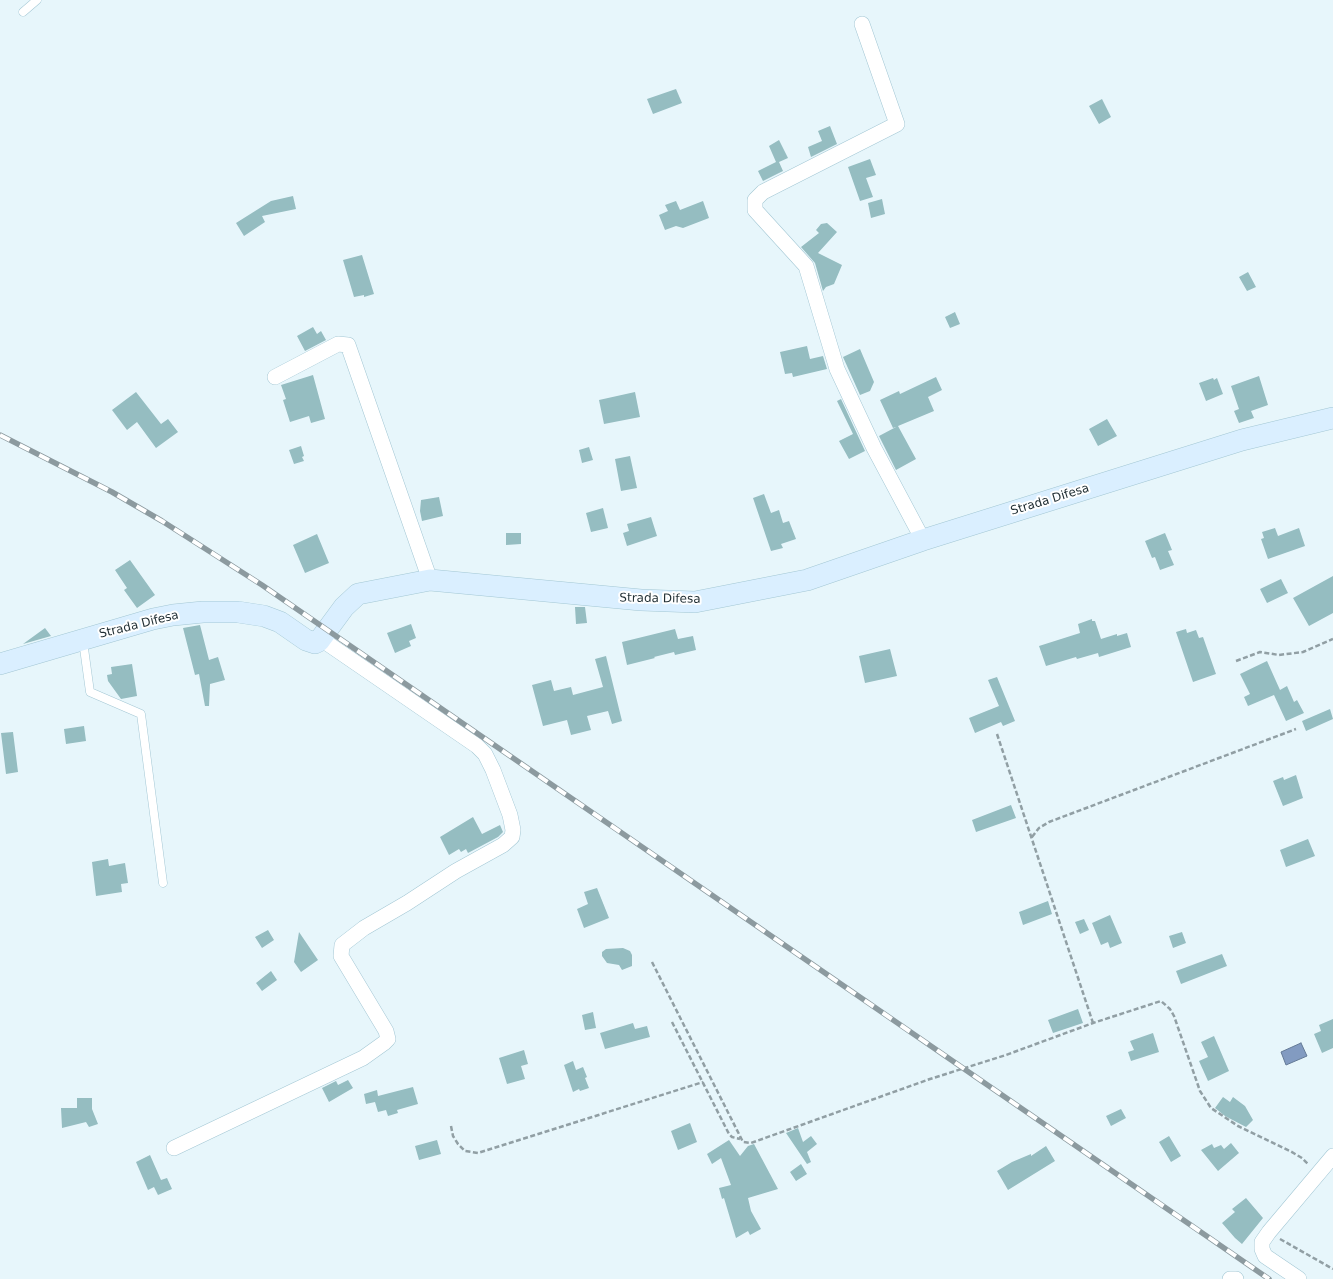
<!DOCTYPE html>
<style>
body{margin:0}
canvas{display:block;background:#e7f6fb}
</style>
<canvas width="1333" height="1279"></canvas>
<script>
const ctx = document.querySelector('canvas').getContext('2d');
ctx.lineJoin = 'round';
function fillPath(path, color) {
  ctx.fillStyle = color;
  ctx.fill(path, 'evenodd');
}
function poly(rows) {
  const path = new Path2D();
  for (const r of rows) {
    path.moveTo(r[0], r[1]);
    for (let i = 2; i < r.length; i += 2) path.lineTo(r[i], r[i + 1]);
  }
  return path;
}
function stroke(path, color, width, dash) {
  ctx.strokeStyle = color;
  ctx.lineWidth = width;
  ctx.lineCap = dash ? 'butt' : 'round';
  ctx.setLineDash(dash || []);
  ctx.stroke(path);
}
function label(font, color, halo, rows, align = 'center') {
  ctx.font = font + ' "DejaVu Sans",sans-serif';
  ctx.lineWidth = 4;
  ctx.setLineDash([]);
  ctx.textBaseline = 'middle';
  ctx.strokeStyle = halo;
  ctx.fillStyle = color;
  for (const [text, x, y, turn = 0] of rows) {
    ctx.save();
    ctx.translate(x, y);
    ctx.rotate((+turn || 0) * Math.PI / 180);
    ctx.textAlign = isNaN(turn) ? turn : align;
    if (halo) ctx.strokeText(text, 0, 0);
    ctx.fillText(text, 0, 0);
    ctx.restore();
  }
}
const water = poly([
 [1301,1043,1307,1056,1286,1065,1281,1052,1301,1043]
]);
const building = poly([
 [676,89,682,103,653,114,647,99],
 [1102,99,1111,117,1099,124,1089,106],
 [830,126,837,144,811,157,808,147,822,141,818,131],
 [779,140,788,158,779,162,783,171,763,181,758,171,776,162,769,146],
 [870,159,876,175,866,178,873,197,860,201,848,167],
 [293,196,296,209,262,216,265,222,244,236,236,223,271,201],
 [882,199,885,214,871,218,868,203],
 [676,201,680,210,703,201,709,218,683,228,676,226,665,230,659,215,668,211,665,205],
 [827,223,837,232,818,253,842,265,834,284,826,287,823,291,815,263,801,247,819,233,816,230,821,224],
 [362,255,374,294,364,297,364,295,354,297,343,260],
 [1248,272,1256,287,1247,291,1239,277],
 [955,312,960,324,950,328,945,317],
 [313,327,317,334,321,331,326,340,305,351,297,336],
 [807,346,810,359,823,356,827,369,793,377,792,373,785,374,780,352],
 [860,349,874,382,870,391,860,395,843,357],
 [313,375,325,419,311,423,309,416,290,422,283,400,286,399,281,385],
 [1259,376,1268,405,1251,411,1254,418,1239,423,1234,411,1239,409,1231,386],
 [936,377,942,390,928,397,934,411,898,426,916,459,896,470,879,436,896,427,893,428,880,400,899,391,900,394],
 [1213,378,1214,380,1217,378,1223,394,1206,401,1199,383],
 [136,392,161,424,168,419,178,432,156,448,137,422,127,430,112,410],
 [635,392,640,417,604,424,599,400],
 [841,399,865,451,849,459,839,441,853,434,837,401],
 [1107,419,1117,436,1098,446,1089,429],
 [301,446,304,456,302,457,304,461,294,464,289,450],
 [589,447,593,460,582,463,579,450],
 [630,456,637,488,621,491,615,459],
 [764,494,771,513,779,510,783,523,789,521,796,539,781,544,783,548,771,551,753,498],
 [439,497,443,516,422,521,420,511,421,500],
 [603,508,608,528,591,532,586,513],
 [651,517,657,536,627,546,623,533,629,531,627,524],
 [1275,528,1278,536,1299,528,1305,546,1268,559,1261,539,1264,538,1262,532],
 [506,533,521,533,521,544,506,545],
 [1165,533,1172,550,1168,551,1174,565,1160,570,1155,557,1152,558,1145,541],
 [317,534,329,563,305,573,293,545],
 [130,560,155,595,137,608,124,590,127,588,115,570],
 [1333,576,1333,613,1309,626,1293,598],
 [1281,579,1288,593,1267,603,1260,589],
 [575,607,585,607,587,623,576,624],
 [1092,619,1092,621,1095,621,1101,639,1117,634,1117,636,1127,633,1131,647,1099,657,1098,653,1077,659,1076,657,1046,666,1039,646,1080,633,1078,624],
 [411,624,416,638,409,641,411,646,395,653,387,633],
 [200,625,209,660,218,657,225,680,210,684,209,706,205,706,199,674,195,675,183,628],
 [45,628,51,636,23,644],
 [675,629,678,639,693,636,696,650,675,655,674,652,654,657,655,658,627,665,622,642],
 [1186,629,1187,633,1196,630,1199,638,1203,637,1216,674,1193,682,1176,632],
 [890,649,897,676,865,683,859,656],
 [606,656,622,721,612,724,608,711,587,716,591,730,571,735,567,720,543,726,532,685,551,680,554,691,571,687,573,695,603,687,595,659],
 [1267,661,1280,690,1287,686,1294,702,1297,700,1304,713,1286,721,1274,695,1248,706,1244,697,1250,694,1240,674],
 [132,664,137,696,121,699,108,681,107,675,112,674,111,667],
 [997,677,1015,721,1003,726,1001,722,975,733,969,718,999,706,988,680],
 [1330,709,1333,719,1306,731,1302,721],
 [84,726,86,741,66,744,64,729],
 [13,732,18,772,6,774,1,733],
 [1296,775,1303,798,1283,806,1273,781,1283,777,1284,780],
 [1011,805,1016,818,976,832,972,820],
 [473,817,482,834,500,825,503,832,498,837,468,853,466,849,461,852,459,849,449,855,440,837],
 [1308,839,1315,856,1286,867,1280,850],
 [108,859,109,866,125,863,128,883,121,884,122,892,96,896,92,862],
 [597,888,609,918,584,928,577,909,588,904,584,892],
 [1048,901,1052,914,1023,925,1019,912],
 [1110,915,1122,943,1110,948,1108,942,1101,945,1092,923],
 [1084,919,1089,930,1080,934,1075,922],
 [268,930,274,940,262,948,255,937],
 [299,932,318,960,301,972,294,962],
 [1182,932,1186,943,1173,948,1169,936],
 [623,948,630,951,632,955,632,966,622,970,619,965,607,963,602,956,602,952,606,949],
 [1222,954,1227,966,1181,984,1176,971],
 [271,971,277,980,262,991,256,983],
 [1078,1009,1083,1023,1053,1033,1048,1020],
 [593,1012,596,1028,585,1030,582,1015],
 [1333,1019,1333,1048,1322,1053,1314,1034,1321,1031,1319,1025],
 [633,1023,635,1029,647,1026,650,1037,605,1049,600,1033],
 [1153,1033,1159,1052,1131,1061,1128,1052,1134,1050,1130,1041],
 [1214,1036,1229,1071,1208,1081,1199,1061,1208,1057,1201,1042],
 [524,1050,528,1064,521,1066,525,1079,507,1084,499,1058],
 [573,1061,576,1070,583,1067,587,1077,585,1078,589,1088,580,1091,579,1089,573,1092,564,1065],
 [348,1080,353,1088,329,1102,322,1088,336,1081,338,1085],
 [413,1087,418,1104,397,1110,398,1113,388,1116,386,1110,378,1112,375,1102,366,1104,364,1094,377,1090,378,1096],
 [1223,1097,1230,1102,1233,1097,1245,1106,1253,1120,1246,1127,1225,1116,1215,1108],
 [77,1098,92,1098,92,1109,98,1124,89,1127,86,1122,62,1128,61,1108,77,1108],
 [1121,1109,1126,1118,1111,1126,1106,1116],
 [690,1123,697,1142,678,1150,671,1131],
 [798,1128,803,1142,811,1136,817,1144,807,1152,811,1162,807,1164,786,1133],
 [1169,1136,1181,1156,1171,1162,1159,1142],
 [437,1140,441,1154,419,1160,415,1146],
 [729,1140,740,1156,748,1146,754,1144,778,1189,748,1198,751,1211,761,1229,750,1235,748,1231,736,1238,724,1198,722,1199,719,1188,731,1185,721,1158,712,1164,707,1154],
 [1231,1143,1239,1153,1218,1171,1201,1150,1212,1144,1214,1148,1221,1145,1224,1149],
 [1046,1146,1055,1161,1008,1190,997,1171,1012,1162,1031,1154,1031,1156],
 [150,1155,161,1180,167,1178,172,1189,158,1195,154,1187,148,1190,136,1162],
 [801,1164,807,1174,796,1181,790,1172],
 [1246,1198,1263,1218,1242,1244,1235,1238,1222,1223,1235,1212,1232,1209]
]);
const path = poly([
 [1236,661,1260,652,1279,655,1303,652,1333,639],
 [997,734,1093,1023],
 [1032,837,1039,828,1049,822,1296,729],
 [652,962,743,1142,751,1143,930,1079,1006,1055,1093,1023,1161,1001,1170,1009,1174,1016,1200,1091,1211,1108,1238,1126,1290,1151,1302,1158,1309,1165],
 [672,1022,729,1134,732,1137,740,1139],
 [451,1126,453,1136,458,1144,465,1151,478,1153,703,1082],
 [1280,1239,1333,1269]
]);
const lane = poly([
 [23,12,37,0],
 [83,641,90,692,141,714,163,883]
]);
const street = poly([
 [862,24,897,124,763,192,755,200,755,210,806,266,837,369,874,448,923,540],
 [275,377,338,344,348,345,430,580],
 [174,1148,363,1058,384,1043,388,1039,386,1031,341,956,342,945,364,928,407,903,456,871,503,845,512,837,513,830,510,815,493,770,485,754,477,746,321,639],
 [1230,1279,1236,1279],
 [1299,1279,1265,1256,1262,1249,1262,1242,1269,1232,1333,1156]
]);
const secondary = poly([
 [0,664,153,619,173,615,203,612,238,612,264,616,280,622,306,640,315,643,319,641,344,607,358,594,430,580,641,600,695,602,807,580,923,540,1242,440,1333,418]
]);
const rail = poly([
 [0,435,112,492,162,521,262,585,1269,1279]
]);
const streetNames = [
 ["Strada Difesa",1050,500,-17],
 ["Strada Difesa",660,599,1],
 ["Strada Difesa",139,625,-14]
];
fillPath(water, '#829bc1');
stroke(water, '#647a96', 1);
fillPath(building, '#95bdc1');
stroke(lane, '#a3c7d4', 9);
stroke(street, '#a3c7d4', 16);
stroke(secondary, '#a3c7d4', 22);
stroke(path, '#919fa4', 2.5, [5, 2.5]);
stroke(lane, '#fff', 8);
stroke(street, '#fff', 15);
stroke(secondary, '#daefff', 21);
stroke(rail, '#8c9a9f', 5.5);
stroke(rail, '#fff', 4, [11]);
label('12px', '#1f2d32', '#fff', streetNames);
</script>
